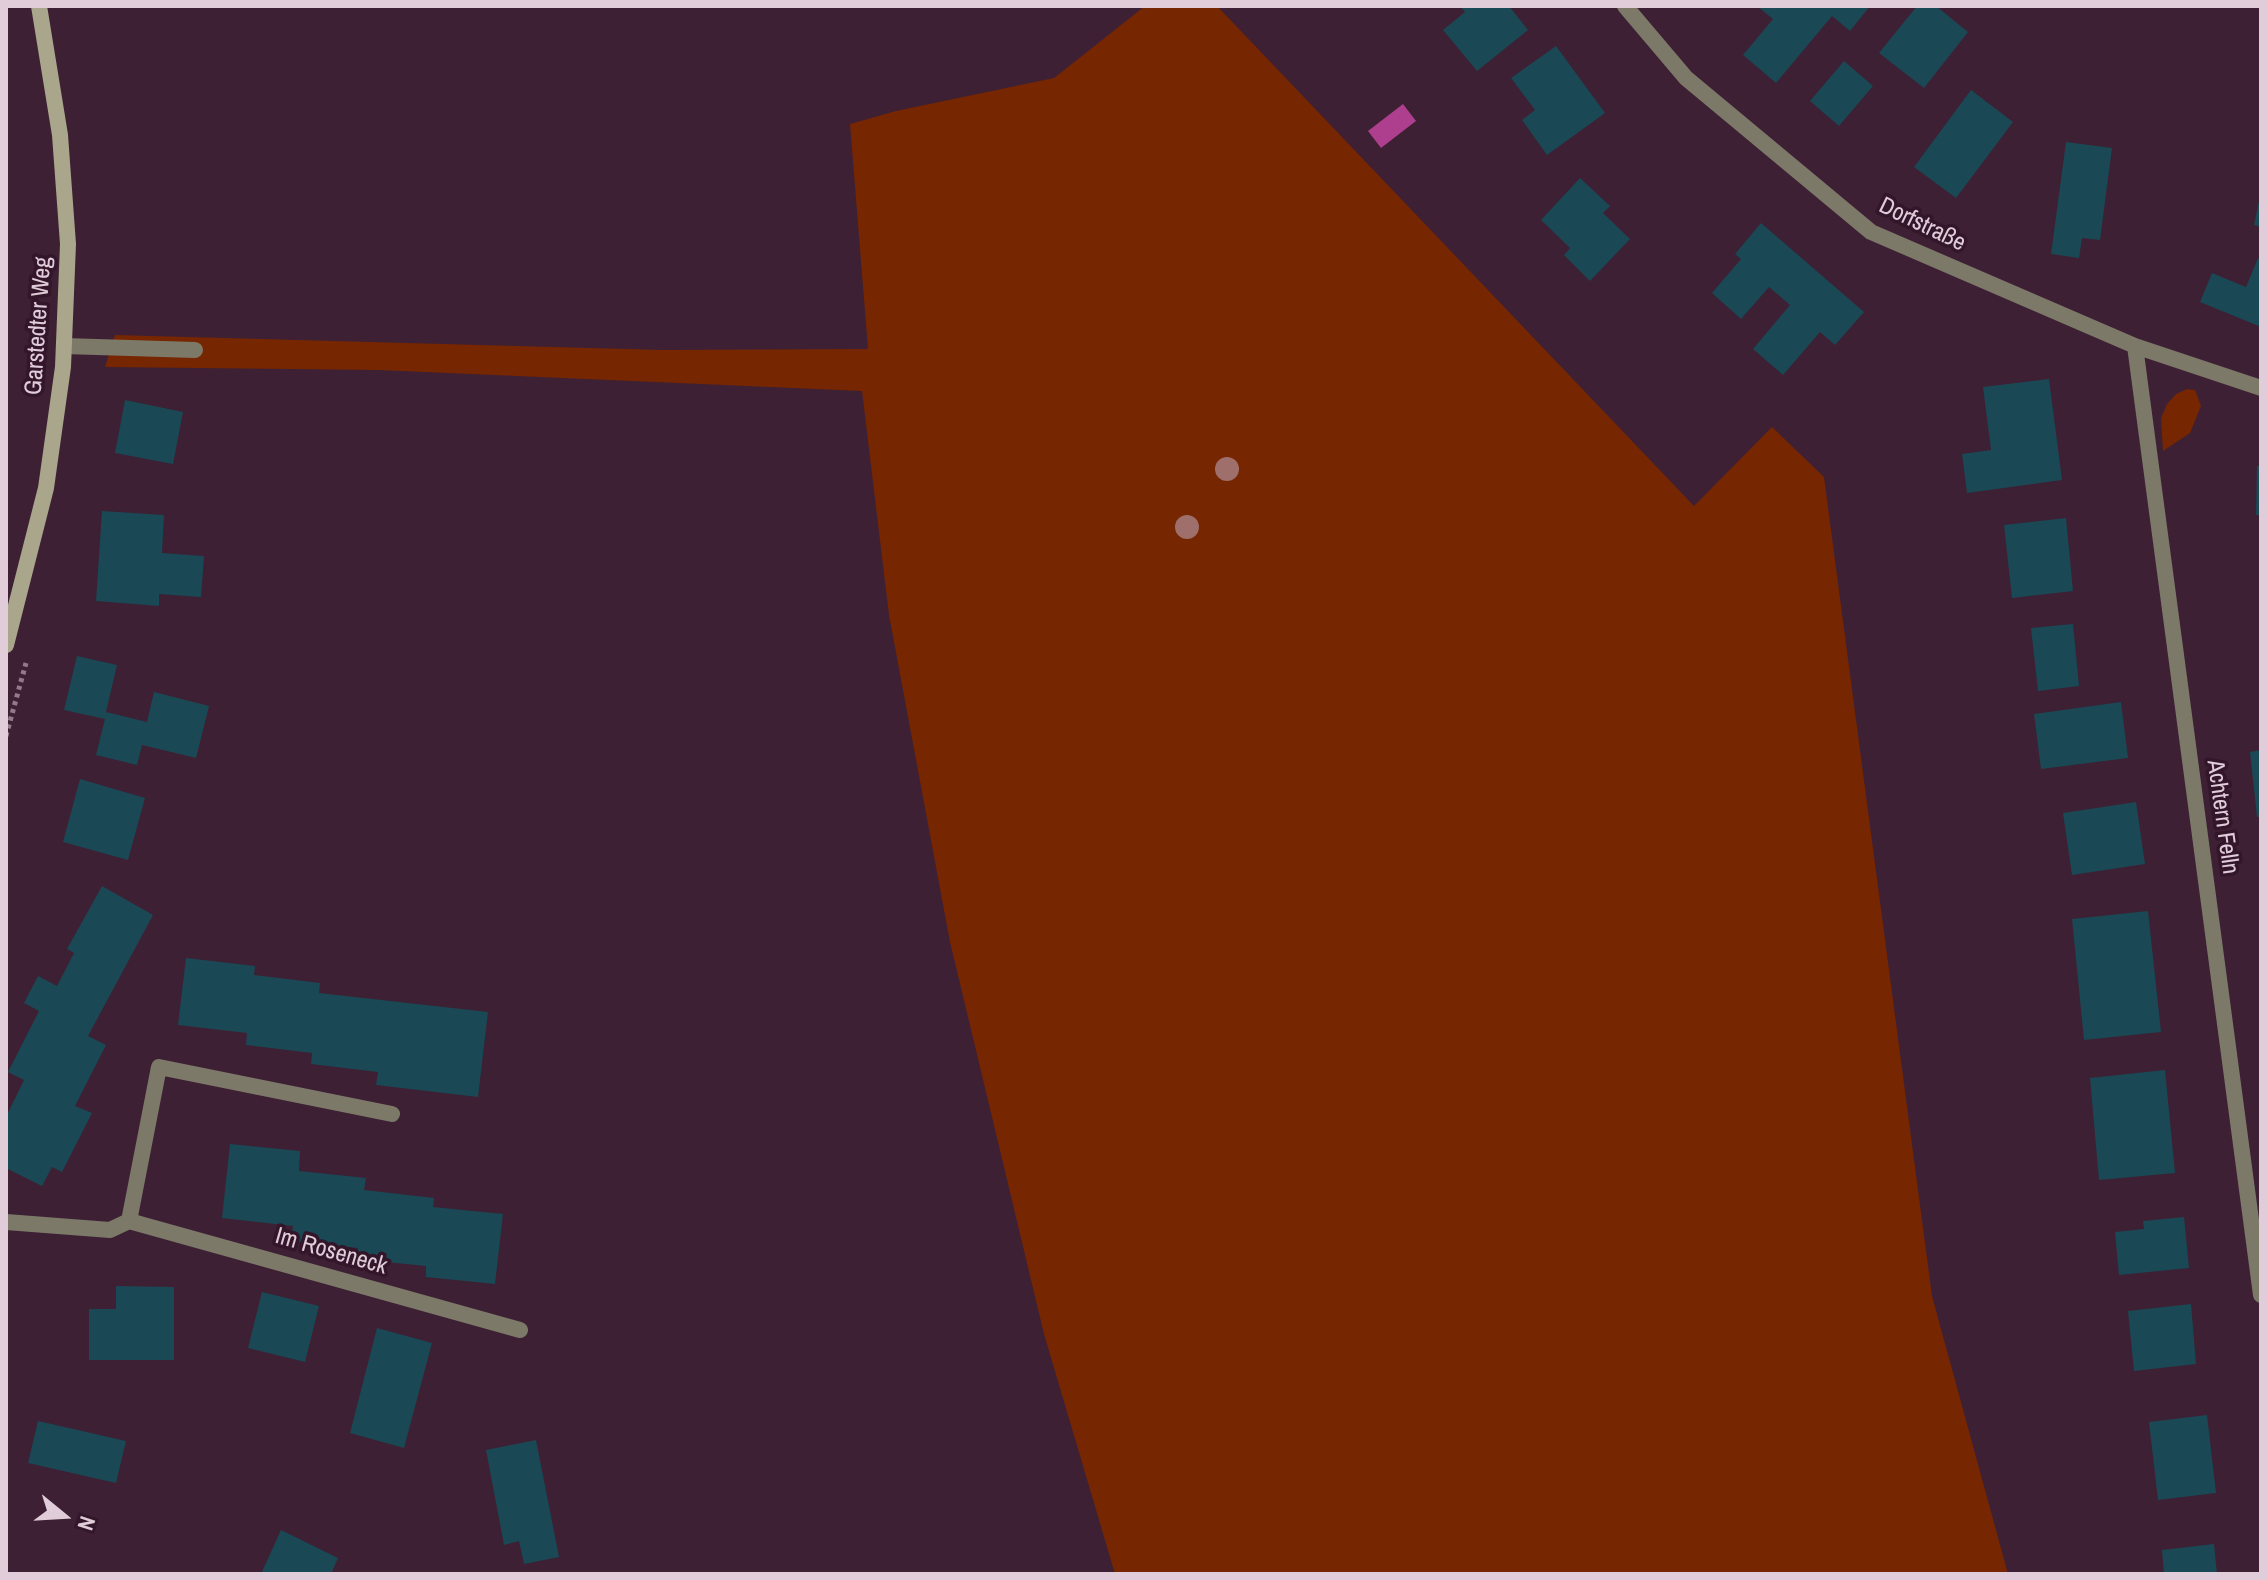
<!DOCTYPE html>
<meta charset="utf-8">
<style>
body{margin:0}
#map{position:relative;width:2267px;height:1580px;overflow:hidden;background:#3d2034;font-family:"Archivo Narrow",sans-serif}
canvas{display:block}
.frame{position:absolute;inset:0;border:8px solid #e1cdd9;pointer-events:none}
.north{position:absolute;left:24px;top:1476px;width:80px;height:80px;-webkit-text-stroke:6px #33162a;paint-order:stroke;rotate:108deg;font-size:22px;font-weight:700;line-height:32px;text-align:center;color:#e1cdd9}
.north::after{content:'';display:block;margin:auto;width:28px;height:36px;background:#e1cdd9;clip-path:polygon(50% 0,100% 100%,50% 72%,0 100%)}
</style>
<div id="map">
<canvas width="2267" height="1580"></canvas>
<div class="frame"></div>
<div class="north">N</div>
</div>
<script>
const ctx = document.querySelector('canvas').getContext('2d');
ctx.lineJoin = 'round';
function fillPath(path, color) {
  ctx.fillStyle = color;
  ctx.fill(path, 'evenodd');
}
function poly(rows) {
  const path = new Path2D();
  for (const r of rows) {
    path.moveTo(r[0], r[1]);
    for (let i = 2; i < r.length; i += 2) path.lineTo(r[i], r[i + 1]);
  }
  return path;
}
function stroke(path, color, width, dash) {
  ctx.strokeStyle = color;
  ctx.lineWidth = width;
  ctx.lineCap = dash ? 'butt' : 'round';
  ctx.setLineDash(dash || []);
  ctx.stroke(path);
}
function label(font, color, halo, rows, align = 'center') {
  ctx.font = font + ' "Archivo Narrow",sans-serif';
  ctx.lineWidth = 7;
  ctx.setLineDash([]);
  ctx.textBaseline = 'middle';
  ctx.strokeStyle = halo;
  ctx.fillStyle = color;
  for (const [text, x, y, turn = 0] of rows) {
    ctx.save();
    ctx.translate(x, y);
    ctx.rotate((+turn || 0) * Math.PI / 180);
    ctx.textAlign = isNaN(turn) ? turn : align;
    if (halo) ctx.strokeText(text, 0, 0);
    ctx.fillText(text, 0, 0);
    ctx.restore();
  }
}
const green = poly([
 [1145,6,1217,6,1694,506,1772,427,1824,477,1932,1296,2008,1574,1115,1574,1044,1334,950,942,889,615,862,391,379,370,105,367,115,335,663,350,868,349,850,124,896,111,1054,78],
 [2187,389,2195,390,2201,406,2190,433,2163,451,2161,418,2167,404,2176,394]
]);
const water = poly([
 [1403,104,1416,121,1381,148,1368,131]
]);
const building = poly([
 [1460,6,1509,6,1528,30,1477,71,1443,30,1465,12],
 [1757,6,1870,6,1850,31,1832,16,1776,83,1743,55,1773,19],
 [1917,6,1936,6,1968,32,1924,88,1879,53],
 [1556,46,1605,113,1547,155,1522,120,1535,110,1511,78],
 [1844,61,1873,86,1839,126,1810,101],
 [1971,90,2013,122,1956,198,1914,167],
 [2066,142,2112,148,2100,240,2082,238,2079,258,2051,254],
 [1580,178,1610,206,1603,213,1630,239,1590,281,1564,255,1570,248,1541,220],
 [2260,196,2261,196,2261,227,2254,225],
 [1761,223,1864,312,1835,345,1820,332,1783,375,1753,349,1790,305,1769,287,1741,319,1712,293,1741,259,1735,254],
 [2258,258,2261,259,2261,327,2200,302,2212,273,2246,287],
 [2049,379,2062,480,1967,493,1962,454,1991,450,1983,387],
 [125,400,183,412,173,464,115,453],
 [2257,466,2261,466,2261,515,2256,515],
 [102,511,164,515,162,553,204,556,201,597,159,594,159,606,96,601],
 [2066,518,2073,591,2012,598,2004,525],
 [2073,624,2079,686,2038,691,2031,628],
 [77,656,117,665,106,712,147,722,154,692,209,706,196,758,142,745,137,765,96,755,105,719,64,710],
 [2121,702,2128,758,2041,769,2034,714],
 [2261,750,2261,817,2257,817,2250,752],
 [80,779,145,798,128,860,63,842],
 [2136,802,2145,864,2072,875,2063,813],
 [102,886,153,915,88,1036,106,1045,75,1106,92,1113,62,1172,52,1167,42,1186,6,1168,6,1117,24,1080,8,1072,39,1011,24,1003,38,976,57,986,74,953,67,949],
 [2148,911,2161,1032,2084,1040,2072,919],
 [186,958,255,966,254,975,320,983,319,993,488,1012,478,1097,376,1085,378,1072,311,1064,312,1053,246,1045,247,1033,178,1025],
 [2165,1070,2175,1173,2099,1180,2090,1078],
 [230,1144,300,1151,299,1171,366,1178,364,1190,434,1198,433,1207,503,1214,495,1284,426,1277,426,1266,356,1259,358,1248,291,1241,293,1226,222,1218],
 [2184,1217,2189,1268,2119,1275,2115,1232,2144,1229,2143,1221],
 [116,1286,174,1287,174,1360,89,1360,89,1309,116,1309],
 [262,1292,319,1306,305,1362,248,1348],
 [2191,1304,2196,1364,2134,1371,2128,1311],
 [377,1328,432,1343,404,1448,350,1433],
 [2207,1415,2216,1493,2158,1500,2149,1422],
 [38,1421,126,1441,116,1483,28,1463],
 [536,1440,559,1557,524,1564,519,1541,504,1545,486,1450],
 [281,1530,338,1558,331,1574,261,1574],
 [2214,1544,2217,1574,2164,1574,2162,1550]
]);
const path = poly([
 [6,736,26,663]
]);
const service = poly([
 [64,346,195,350]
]);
const minor = poly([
 [1625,6,1686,78,1871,232,2135,346,2261,388],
 [2135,346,2261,1295],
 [129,1221,159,1067,392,1114],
 [6,1222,110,1230,129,1221,520,1330]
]);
const secondary = poly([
 [6,645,46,488,63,367,68,244,60,135,39,6]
]);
const trees = [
 [1227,469],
 [1187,527]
];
const streetNames = [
 ["Dorfstraße",1922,225,26],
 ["Garstedter Weg",39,326,-86],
 ["Achtern Felln",2222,817,82],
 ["Im Roseneck",331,1252,16]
];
fillPath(green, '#762600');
fillPath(water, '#ad3f8e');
fillPath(building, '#1a4855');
stroke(path, '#927a8a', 5, [4, 4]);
stroke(service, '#7c7969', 16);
stroke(minor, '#7c7969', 16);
stroke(secondary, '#a9a68b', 16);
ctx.fillStyle = '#9e6f6b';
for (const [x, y] of trees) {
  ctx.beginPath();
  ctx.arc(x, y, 12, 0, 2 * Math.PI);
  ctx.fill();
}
label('24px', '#e1cdd9', '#33162a', streetNames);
</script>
